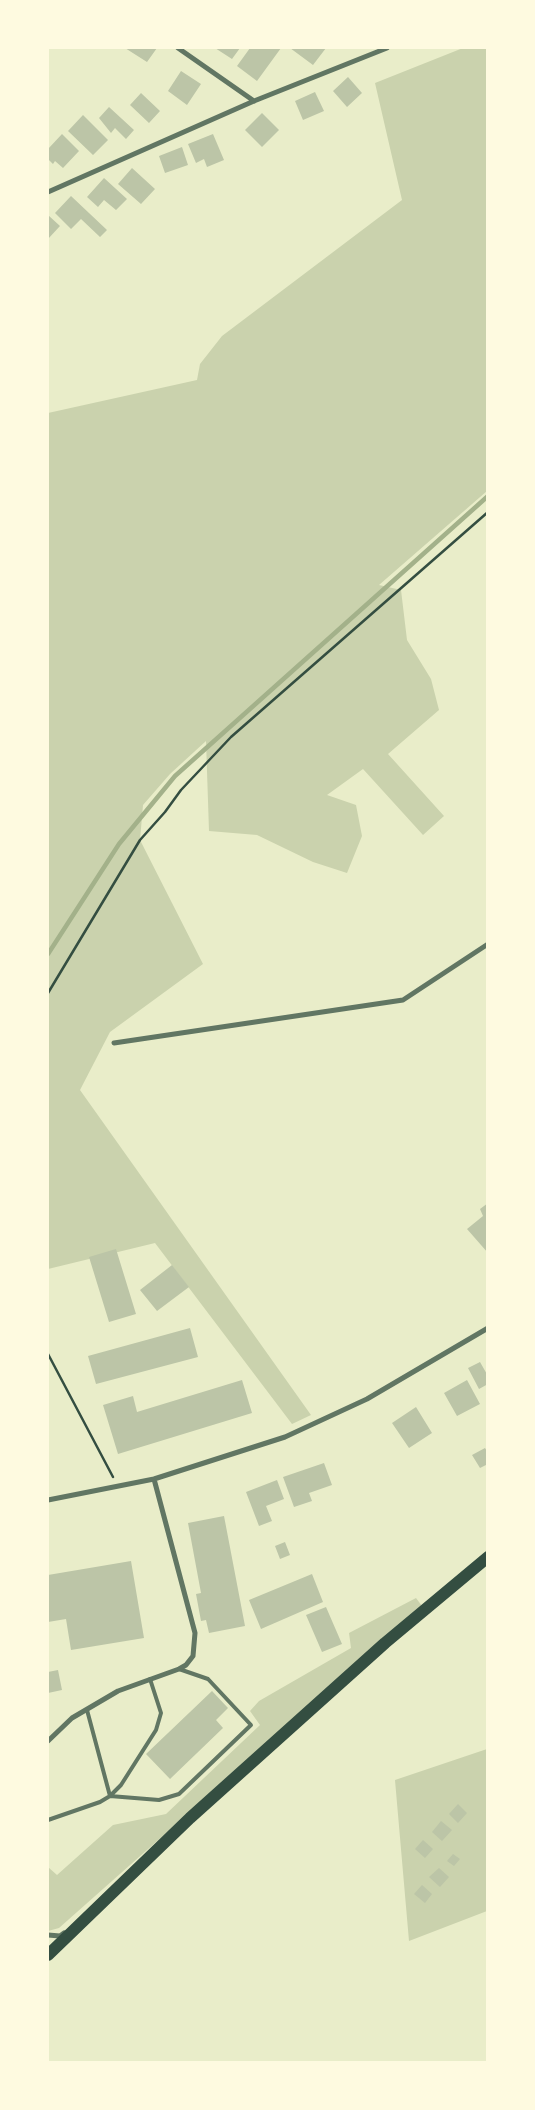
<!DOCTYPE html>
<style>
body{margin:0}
#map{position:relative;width:535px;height:2110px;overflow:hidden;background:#e9edc9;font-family:"Fira Sans",sans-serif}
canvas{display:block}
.frame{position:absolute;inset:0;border:49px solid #fefae0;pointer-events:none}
</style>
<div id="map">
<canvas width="535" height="2110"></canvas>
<div class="frame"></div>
</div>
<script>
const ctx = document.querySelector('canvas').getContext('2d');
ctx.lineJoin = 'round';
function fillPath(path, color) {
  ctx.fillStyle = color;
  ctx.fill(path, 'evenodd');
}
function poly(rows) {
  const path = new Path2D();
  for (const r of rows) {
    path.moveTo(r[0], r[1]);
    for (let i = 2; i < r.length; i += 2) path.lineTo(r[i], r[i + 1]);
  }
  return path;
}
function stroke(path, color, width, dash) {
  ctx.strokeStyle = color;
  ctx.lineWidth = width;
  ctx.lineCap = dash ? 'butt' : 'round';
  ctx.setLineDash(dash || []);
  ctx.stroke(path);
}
const green = poly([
 [463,48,487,48,487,491,379,585,401,590,407,640,431,679,439,710,388,754,444,816,423,835,363,769,327,795,356,805,362,836,347,873,313,862,257,835,209,831,206,741,170,774,143,805,140,840,203,964,110,1032,80,1090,311,1415,292,1424,155,1243,48,1269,48,413,197,380,200,364,222,336,402,200,375,83],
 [416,1598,422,1606,59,1928,48,1931,48,1867,57,1875,113,1825,166,1814,260,1725,250,1711,259,1701,351,1648,349,1633],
 [487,1749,487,1911,409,1941,395,1780]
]);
const stream = poly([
 [48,954,119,844,175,776,488,496]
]);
const building = poly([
 [125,48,157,48,147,62],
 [215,48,240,48,232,59],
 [250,48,281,48,257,81,237,66],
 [290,48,326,48,313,65],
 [181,71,201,84,187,105,168,91],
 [348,77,362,93,347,107,333,91],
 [315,92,324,111,303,120,295,101],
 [141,93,160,111,149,123,130,105],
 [109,107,134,130,126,139,115,128,111,133,99,118],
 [262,113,279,130,262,147,245,130],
 [83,115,108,140,93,155,68,131],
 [62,134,79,151,63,168,55,161,53,164,48,159,48,149],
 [213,134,224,160,207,167,204,159,196,163,188,144],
 [182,147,188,165,165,173,159,156],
 [132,168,155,189,141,204,118,184],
 [104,178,127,199,116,210,104,200,98,207,87,197],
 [71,196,107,230,100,237,81,219,71,229,55,213],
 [48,215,60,226,48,239],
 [488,1203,488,1253,467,1229,483,1216,480,1209],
 [116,1249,136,1314,109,1322,89,1257],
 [172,1265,189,1287,157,1311,140,1290],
 [190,1328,198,1357,96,1384,88,1356],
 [480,1362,488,1376,488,1384,479,1389,468,1368],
 [242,1380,252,1413,118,1454,103,1405,133,1396,137,1412],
 [467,1380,480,1404,457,1416,444,1393],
 [416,1407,432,1433,409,1448,392,1423],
 [485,1448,488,1453,488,1464,480,1468,472,1455],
 [324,1463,332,1485,309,1493,312,1501,294,1507,283,1477],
 [277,1480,284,1499,266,1506,272,1521,259,1526,246,1492],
 [224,1516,245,1626,209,1633,206,1620,201,1621,196,1594,201,1593,188,1523],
 [285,1542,290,1555,280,1559,275,1546],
 [131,1561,144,1638,71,1650,66,1619,48,1622,48,1575],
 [312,1574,323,1602,261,1629,249,1600],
 [326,1607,342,1644,322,1652,306,1615],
 [58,1670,62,1690,48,1693,48,1672],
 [212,1691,228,1708,216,1720,223,1728,170,1779,146,1754],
 [458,1804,467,1813,458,1823,449,1814],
 [441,1821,452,1830,442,1841,432,1832],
 [423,1840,433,1849,425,1858,415,1849],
 [453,1854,460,1859,454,1866,447,1861],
 [439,1868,449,1877,440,1887,429,1877],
 [422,1885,432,1894,425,1903,414,1894]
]);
const path = poly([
 [48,993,140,840,165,812,181,790,231,737,488,512],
 [48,1354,113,1477]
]);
const service = poly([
 [87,1710,110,1796,159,1800,179,1794,251,1725,208,1679,179,1669],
 [48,1820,100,1802,110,1796,121,1785,156,1730,161,1713,150,1679]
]);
const minor = poly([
 [178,48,254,101],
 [48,192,254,101,387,48],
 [114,1043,403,1000,488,944],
 [48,1500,154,1479,285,1437,367,1399,488,1328],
 [48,1741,72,1718,118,1691,179,1669,186,1665,193,1656,195,1633,154,1479],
 [48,1935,60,1936,64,1933]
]);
const primary = poly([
 [48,1955,190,1818,385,1643,488,1557]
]);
fillPath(green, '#cad2ad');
stroke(stream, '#a3b18a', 4.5);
fillPath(building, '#bcc5a7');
stroke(path, '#344e41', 2.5);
stroke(service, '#617663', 4);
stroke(minor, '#617663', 5);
stroke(primary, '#344e41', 12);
</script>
